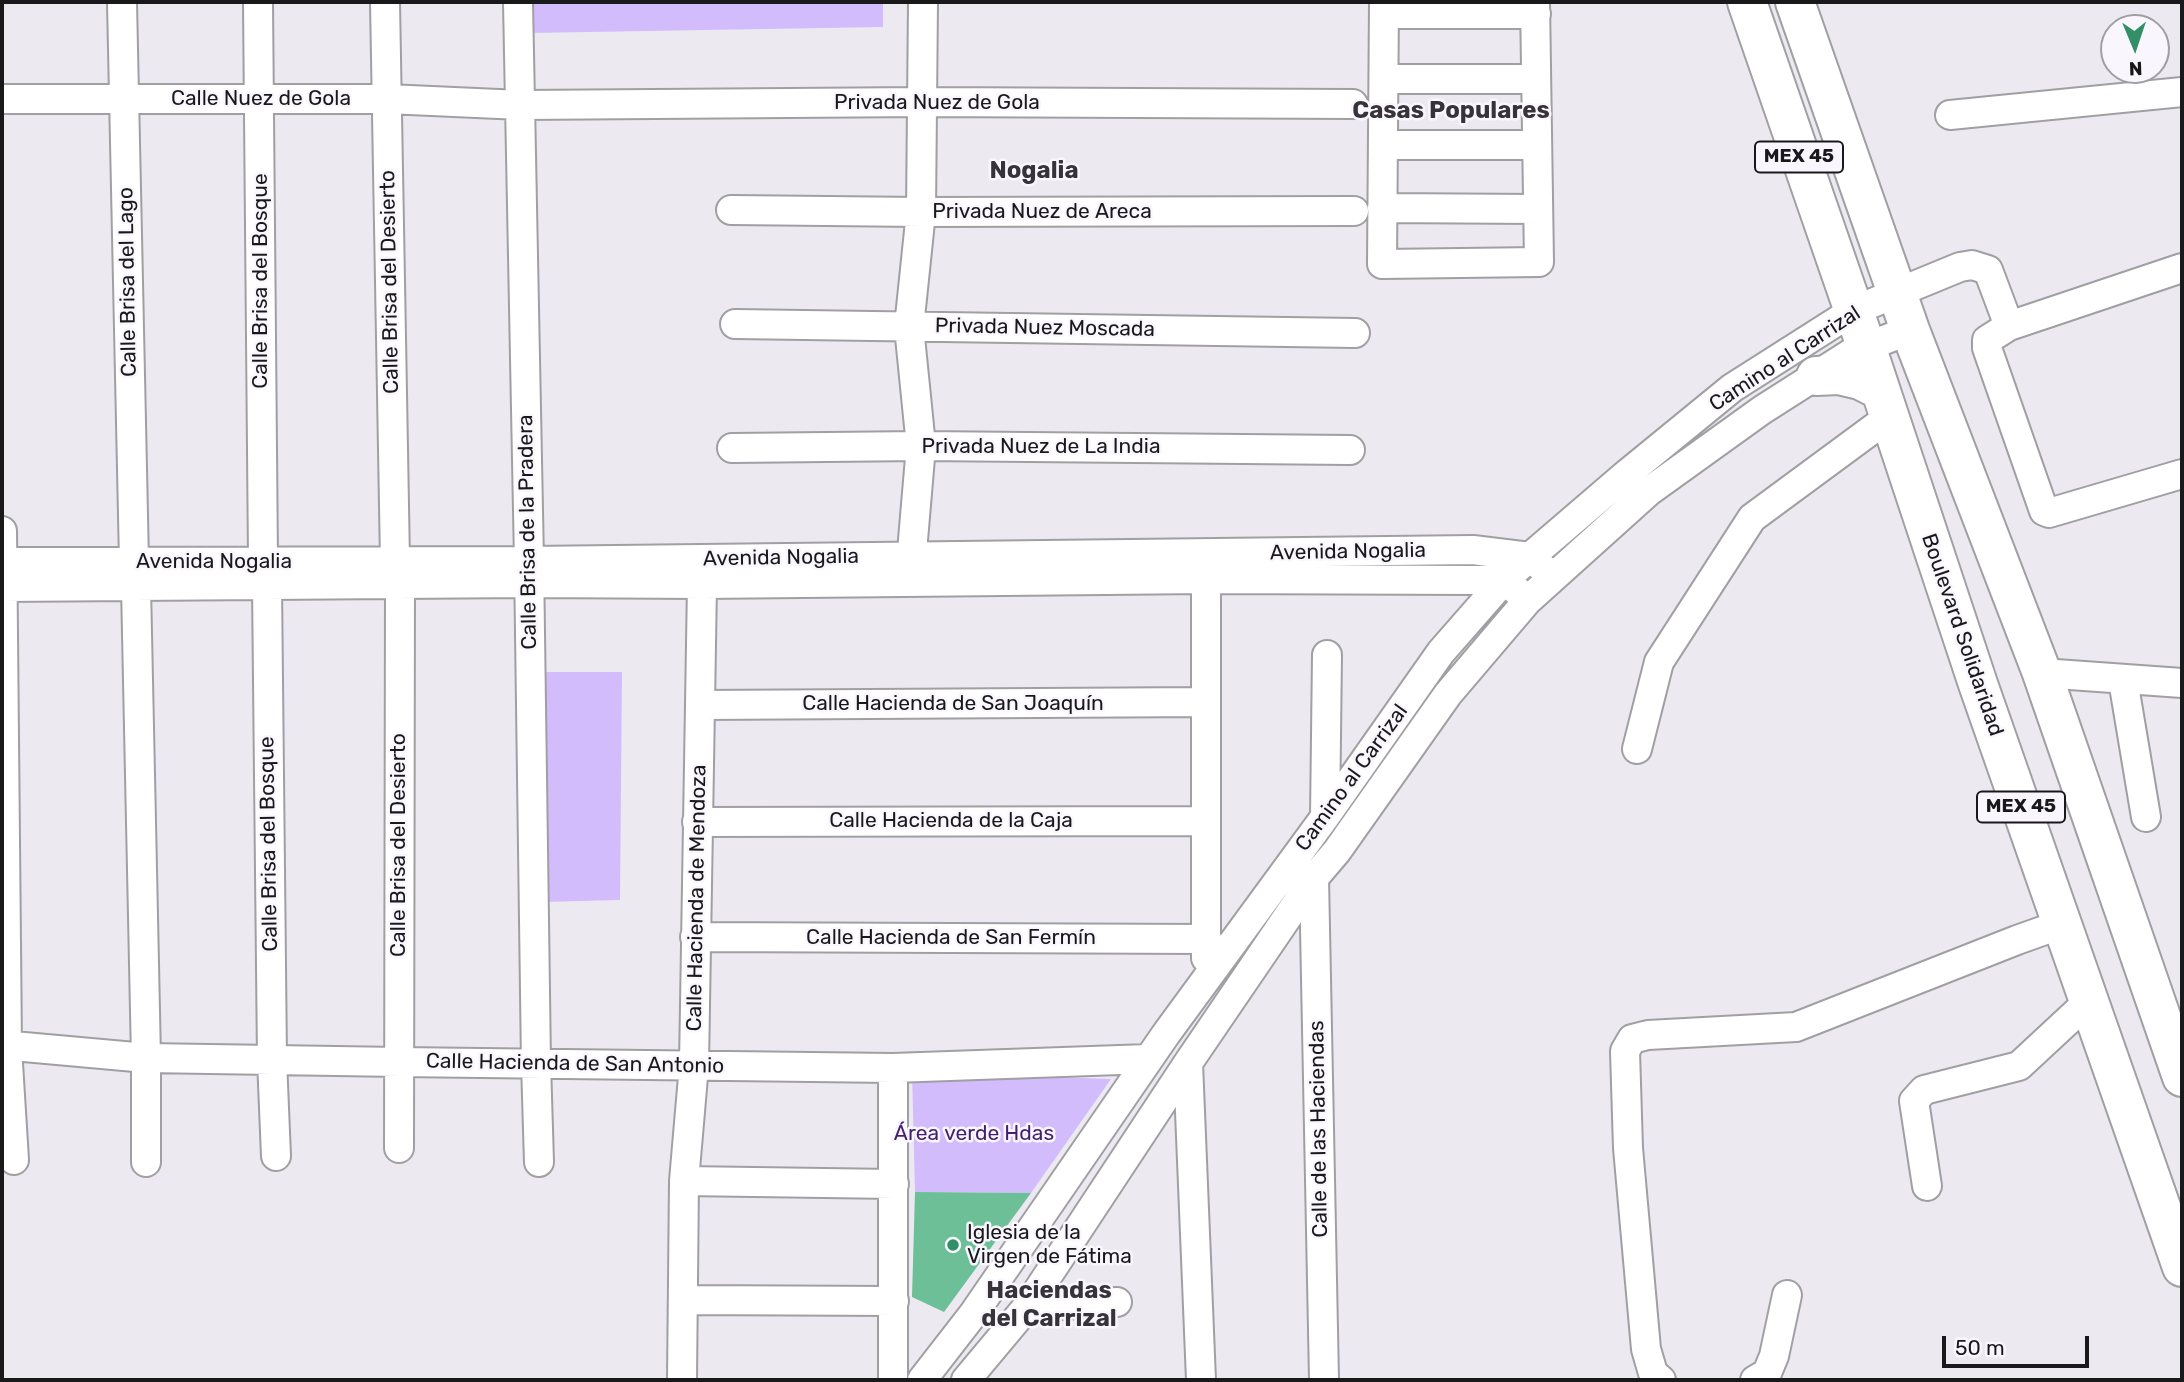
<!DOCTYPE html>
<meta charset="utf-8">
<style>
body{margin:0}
#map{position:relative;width:2184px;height:1382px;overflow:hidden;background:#eceaf0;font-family:Rubik,sans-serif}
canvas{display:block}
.frame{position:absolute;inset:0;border:4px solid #19181a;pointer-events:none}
.north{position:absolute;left:2100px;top:14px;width:70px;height:70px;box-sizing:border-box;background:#f9f7fd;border:2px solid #9f9ea2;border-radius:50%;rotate:178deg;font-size:19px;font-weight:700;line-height:28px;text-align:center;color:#19181a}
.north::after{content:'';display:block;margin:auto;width:24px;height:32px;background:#328f67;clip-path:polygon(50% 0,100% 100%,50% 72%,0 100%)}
.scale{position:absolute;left:1942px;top:1336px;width:147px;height:32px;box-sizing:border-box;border:4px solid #19181a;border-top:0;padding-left:9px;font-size:21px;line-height:24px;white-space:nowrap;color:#19181a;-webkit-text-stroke:5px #f9f7fd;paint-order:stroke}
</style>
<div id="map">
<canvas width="2184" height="1382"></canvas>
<div class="frame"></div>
<div class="north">N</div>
<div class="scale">50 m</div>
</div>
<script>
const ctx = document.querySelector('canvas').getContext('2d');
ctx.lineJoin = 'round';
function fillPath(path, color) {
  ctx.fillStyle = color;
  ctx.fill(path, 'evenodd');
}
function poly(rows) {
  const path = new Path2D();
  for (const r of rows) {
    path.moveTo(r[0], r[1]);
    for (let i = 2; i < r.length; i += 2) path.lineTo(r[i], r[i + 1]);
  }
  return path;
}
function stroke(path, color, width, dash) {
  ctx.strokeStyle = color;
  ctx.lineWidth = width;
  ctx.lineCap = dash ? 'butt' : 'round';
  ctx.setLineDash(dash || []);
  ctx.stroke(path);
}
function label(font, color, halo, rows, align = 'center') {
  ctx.font = font + ' Rubik,sans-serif';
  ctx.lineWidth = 5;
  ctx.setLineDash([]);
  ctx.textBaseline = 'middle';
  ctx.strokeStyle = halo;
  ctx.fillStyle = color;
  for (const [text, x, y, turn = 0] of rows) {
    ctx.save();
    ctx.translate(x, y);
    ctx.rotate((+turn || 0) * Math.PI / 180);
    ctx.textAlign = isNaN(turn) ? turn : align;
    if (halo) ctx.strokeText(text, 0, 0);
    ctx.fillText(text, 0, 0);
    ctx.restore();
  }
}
const green = poly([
 [528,2,883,2,883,27,529,33],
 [536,672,622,672,620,900,541,902],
 [912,1072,1111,1079,1031,1193,915,1192]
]);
const building = poly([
 [915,1192,1031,1193,944,1312,912,1297]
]);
const minor = poly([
 [122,2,134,562],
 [258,2,263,561],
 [385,2,395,561],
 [518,2,529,561,536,1063,539,1162],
 [1384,2,1382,264,1539,262,1535,2],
 [1385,14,1536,14],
 [1384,79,1536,79],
 [2,99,387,99,521,105,922,102,1353,104],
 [1950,115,2182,92],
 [1383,145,1537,145],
 [1382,208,1538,209],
 [731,210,921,212,1354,211],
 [735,324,1355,333],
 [2009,326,1987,340,1987,348,2044,511,2049,513,2182,474],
 [732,448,921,446,1350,450],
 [2,531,7,1047,14,1160],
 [2,562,529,561,1473,550,1530,557,1553,577],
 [910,575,921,446,909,327,921,212,923,2],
 [1206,579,1206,958],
 [267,585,272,1060,276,1156],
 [136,586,146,1058,146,1162],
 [2,587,529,583,702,584,1206,579,1473,580,1504,580,1528,600],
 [2042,673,2182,683],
 [2123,680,2146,817],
 [701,705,1206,702],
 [1637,749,1659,662,1752,518,1889,417],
 [1325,817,1327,655],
 [697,822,1206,821],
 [1314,878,1324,1380],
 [695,937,1207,939],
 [2,1045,146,1058,399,1062,893,1068,1148,1059],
 [1188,1063,1201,1380],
 [399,1148,400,586],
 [684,1181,894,1184],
 [1927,1186,1914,1101,1924,1090,2019,1066,2089,1001],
 [684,1300,894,1301],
 [1027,1307,1117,1302],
 [682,1380,684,1181,694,1065,702,584],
 [893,1380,893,1068],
 [922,1380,974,1313,1166,1034,1325,817,1441,652,1504,580,1530,557,1628,473,1732,388,1853,311,1960,267,1972,265,1988,270,2009,326,2182,268],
 [966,1380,1027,1307,1188,1063,1314,878,1337,851,1448,694,1528,600,1648,492,1762,410,1853,352,1910,330],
 [1661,1380,1653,1373,1646,1349,1628,1148,1625,1051,1632,1039,1648,1035,1796,1027,2017,940,2062,924],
 [1755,1380,1767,1373,1774,1356,1787,1295]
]);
const highway = poly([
 [1747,2,1866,346,1978,684,2182,1267],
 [1795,2,1910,330,2042,673,2182,1077],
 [1816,376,1839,375,1860,380,1880,390]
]);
const markers = [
 [953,1245,7,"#328f67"]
];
const shields = [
 [1799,157,88],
 [2021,807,88]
];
const shieldNames = [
 ["MEX 45",1799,157],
 ["MEX 45",2021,807]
];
const streetNames = [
 ["Calle Nuez de Gola",261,99],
 ["Privada Nuez de Gola",937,103],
 ["Privada Nuez de Areca",1042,212],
 ["Calle Brisa del Bosque",261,281,-90],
 ["Calle Brisa del Lago",128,282,-91],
 ["Calle Brisa del Desierto",390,282,-91],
 ["Privada Nuez Moscada",1045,328,1],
 ["Camino al Carrizal",1785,359,-33],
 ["Privada Nuez de La India",1041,447],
 ["Calle Brisa de la Pradera",528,532,-91],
 ["Avenida Nogalia",1348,552,-1],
 ["Avenida Nogalia",781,558,-1],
 ["Avenida Nogalia",214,562],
 ["Boulevard Solidaridad",1962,635,71],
 ["Calle Hacienda de San Joaquín",953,704],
 ["Camino al Carrizal",1352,778,-54],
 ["Calle Hacienda de la Caja",951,821],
 ["Calle Brisa del Bosque",269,844,-91],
 ["Calle Brisa del Desierto",399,845,-90],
 ["Calle Hacienda de Mendoza",697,898,-89],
 ["Calle Hacienda de San Fermín",951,938],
 ["Calle Hacienda de San Antonio",575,1064,1],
 ["Calle de las Haciendas",1319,1129,-91]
];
const parkNames = [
 ["Área verde Hdas",974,1134]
];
const poiNames = [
 ["Iglesia de la",967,1233],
 ["Virgen de Fátima",967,1257]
];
const quarterNames = [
 ["Casas Populares",1451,111],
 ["Nogalia",1034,171],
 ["Haciendas",1049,1291],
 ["del Carrizal",1049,1319]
];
fillPath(green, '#d3bcfc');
fillPath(building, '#6cbf97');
stroke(minor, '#a09fa4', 32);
stroke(highway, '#a09fa4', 42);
stroke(minor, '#fff', 28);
stroke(highway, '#fff', 38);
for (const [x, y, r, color] of markers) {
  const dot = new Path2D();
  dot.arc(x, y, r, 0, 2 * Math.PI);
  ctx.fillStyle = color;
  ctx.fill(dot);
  stroke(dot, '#f9f7fd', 2.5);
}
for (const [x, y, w] of shields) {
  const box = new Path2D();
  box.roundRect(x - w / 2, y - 15.5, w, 31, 5);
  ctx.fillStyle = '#f9f7fd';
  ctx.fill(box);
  stroke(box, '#19181a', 2);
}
label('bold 19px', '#19181a', null, shieldNames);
label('21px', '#19181a', '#f9f7fd', streetNames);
label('21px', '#441f6f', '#f9f7fd', parkNames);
label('21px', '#19181a', '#f9f7fd', poiNames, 'left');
label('bold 24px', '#363439', '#f9f7fd', quarterNames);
</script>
